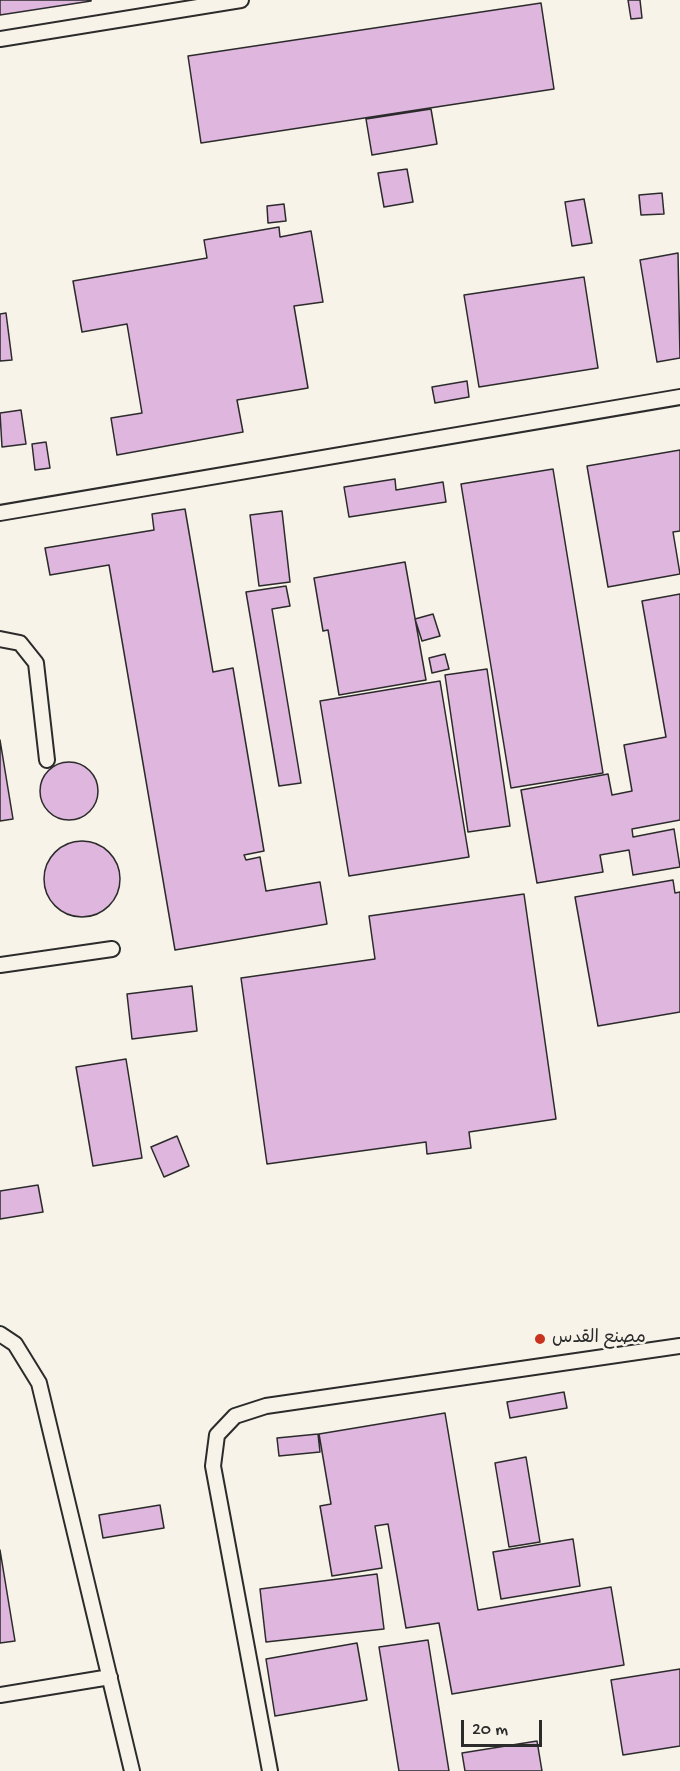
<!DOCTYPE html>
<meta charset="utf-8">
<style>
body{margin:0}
#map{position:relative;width:680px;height:1771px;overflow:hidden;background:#f7f3e8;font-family:"Gochi Hand",sans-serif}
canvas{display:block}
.scale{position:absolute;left:461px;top:1720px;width:81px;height:27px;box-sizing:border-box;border:3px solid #2b2b2b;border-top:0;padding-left:8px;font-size:18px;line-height:21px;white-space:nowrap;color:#2b2b2b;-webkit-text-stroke:4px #f7f3e8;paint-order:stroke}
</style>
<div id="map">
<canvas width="680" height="1771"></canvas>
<div class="scale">20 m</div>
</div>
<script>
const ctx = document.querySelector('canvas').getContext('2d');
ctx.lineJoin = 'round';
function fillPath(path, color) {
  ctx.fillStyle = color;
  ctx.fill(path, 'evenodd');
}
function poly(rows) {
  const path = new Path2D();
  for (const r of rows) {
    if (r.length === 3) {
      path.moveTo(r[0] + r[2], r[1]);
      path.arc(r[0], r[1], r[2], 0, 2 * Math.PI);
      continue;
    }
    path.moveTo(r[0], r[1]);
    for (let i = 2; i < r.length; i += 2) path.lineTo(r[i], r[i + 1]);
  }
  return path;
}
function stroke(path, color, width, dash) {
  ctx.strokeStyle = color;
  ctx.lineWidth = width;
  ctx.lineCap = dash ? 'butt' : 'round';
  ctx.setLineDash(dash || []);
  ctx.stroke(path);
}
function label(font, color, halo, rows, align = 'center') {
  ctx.font = font + ' "Gochi Hand","Playpen Sans Arabic",sans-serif';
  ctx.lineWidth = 5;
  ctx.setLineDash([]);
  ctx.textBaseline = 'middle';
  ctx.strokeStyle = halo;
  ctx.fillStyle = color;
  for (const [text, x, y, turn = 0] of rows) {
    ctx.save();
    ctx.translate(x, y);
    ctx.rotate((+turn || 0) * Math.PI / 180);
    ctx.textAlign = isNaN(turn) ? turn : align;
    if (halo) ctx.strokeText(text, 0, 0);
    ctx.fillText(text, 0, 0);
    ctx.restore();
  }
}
const building = poly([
 [0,0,91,0,91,1,0,15,0,0],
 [628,0,640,0,642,18,631,19,628,0],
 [541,3,554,89,201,143,188,56,541,3],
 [431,109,437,144,372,155,366,119,431,109],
 [407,169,413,202,384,207,378,173,407,169],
 [662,193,664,214,641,215,639,195,662,193],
 [584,199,592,243,572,246,565,202,584,199],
 [284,204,286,221,268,223,267,206,284,204],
 [279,227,280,237,311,231,323,302,294,306,308,388,237,400,243,432,117,455,111,418,142,413,127,324,82,332,73,281,207,258,204,240,279,227],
 [678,253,680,358,657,362,640,260,678,253],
 [584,277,598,368,479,387,464,295,584,277],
 [6,313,12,360,0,361,0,314,6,313],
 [467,381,469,397,435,403,432,387,467,381],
 [21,410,26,444,2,447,0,413,21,410],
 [46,442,50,468,35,470,32,444,46,442],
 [680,450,680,531,673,532,680,574,608,587,587,466,680,450],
 [553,469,603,773,511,788,461,484,553,469],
 [395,479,396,490,443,482,446,502,349,517,344,487,395,479],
 [185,509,213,672,233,668,264,851,244,855,246,860,260,857,266,891,320,882,327,924,175,950,109,565,50,575,45,548,154,530,152,514,185,509],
 [282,511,290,582,259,586,250,515,282,511],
 [405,562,426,680,339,695,328,630,323,631,314,578,405,562],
 [286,586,290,606,272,609,301,783,279,786,246,592,286,586],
 [680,594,680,820,632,829,633,837,674,829,680,867,633,875,629,850,600,855,603,872,537,883,521,790,608,774,612,795,632,791,624,745,666,737,642,601,680,594],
 [433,614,440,636,422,641,415,619,433,614],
 [445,654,449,669,432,673,429,658,445,654],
 [487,669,510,826,468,832,445,675,487,669],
 [440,681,469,857,349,876,320,701,440,681],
 [0,740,13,819,0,821,0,740],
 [69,791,29],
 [82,879,38],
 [673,880,675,893,680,892,680,1012,598,1026,575,897,673,880],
 [524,894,556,1119,469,1132,471,1148,427,1154,426,1142,267,1164,241,978,375,959,369,916,524,894],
 [192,986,197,1031,132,1039,127,994,192,986],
 [126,1059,142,1158,93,1166,76,1067,126,1059],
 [177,1136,189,1166,164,1177,151,1147,177,1136],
 [38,1185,43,1212,0,1219,0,1191,38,1185],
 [564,1392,567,1408,510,1418,507,1402,564,1392],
 [445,1413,478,1610,611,1587,624,1665,452,1694,439,1623,406,1628,388,1524,375,1526,382,1568,332,1576,320,1506,331,1504,319,1434,445,1413],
 [318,1434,320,1452,279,1456,277,1438,318,1434],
 [526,1457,540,1542,509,1547,495,1463,526,1457],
 [160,1505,164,1528,103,1538,99,1515,160,1505],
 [573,1539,580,1586,501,1599,493,1552,573,1539],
 [0,1550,15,1641,0,1643,0,1550],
 [377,1574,384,1629,266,1642,260,1589,377,1574],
 [428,1640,449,1771,399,1771,379,1647,428,1640],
 [357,1643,367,1700,275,1716,266,1659,357,1643],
 [680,1669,680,1746,623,1755,611,1680,680,1669],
 [537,1741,542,1771,465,1771,462,1753,537,1741]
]);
const lane = poly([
 [0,39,241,0],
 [0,513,680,397],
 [0,639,20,643,36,663,47,760],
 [0,965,112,949],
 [0,1334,15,1344,39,1383,132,1771],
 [0,1695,110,1677],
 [270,1771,213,1466,217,1435,235,1416,266,1406,680,1346]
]);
const markers = [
 [540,1339,6,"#c8321e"]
];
const poiNames = [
 ["مصنع القدس",552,1339]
];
fillPath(building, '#deb6de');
stroke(building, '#2b2b2b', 1.5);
stroke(lane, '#2b2b2b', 18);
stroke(lane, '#f7f3e8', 14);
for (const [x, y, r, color] of markers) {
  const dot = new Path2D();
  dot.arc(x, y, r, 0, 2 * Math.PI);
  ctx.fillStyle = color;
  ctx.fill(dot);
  stroke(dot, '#f7f3e8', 2);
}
label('18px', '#2b2b2b', '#f7f3e8', poiNames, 'left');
</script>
